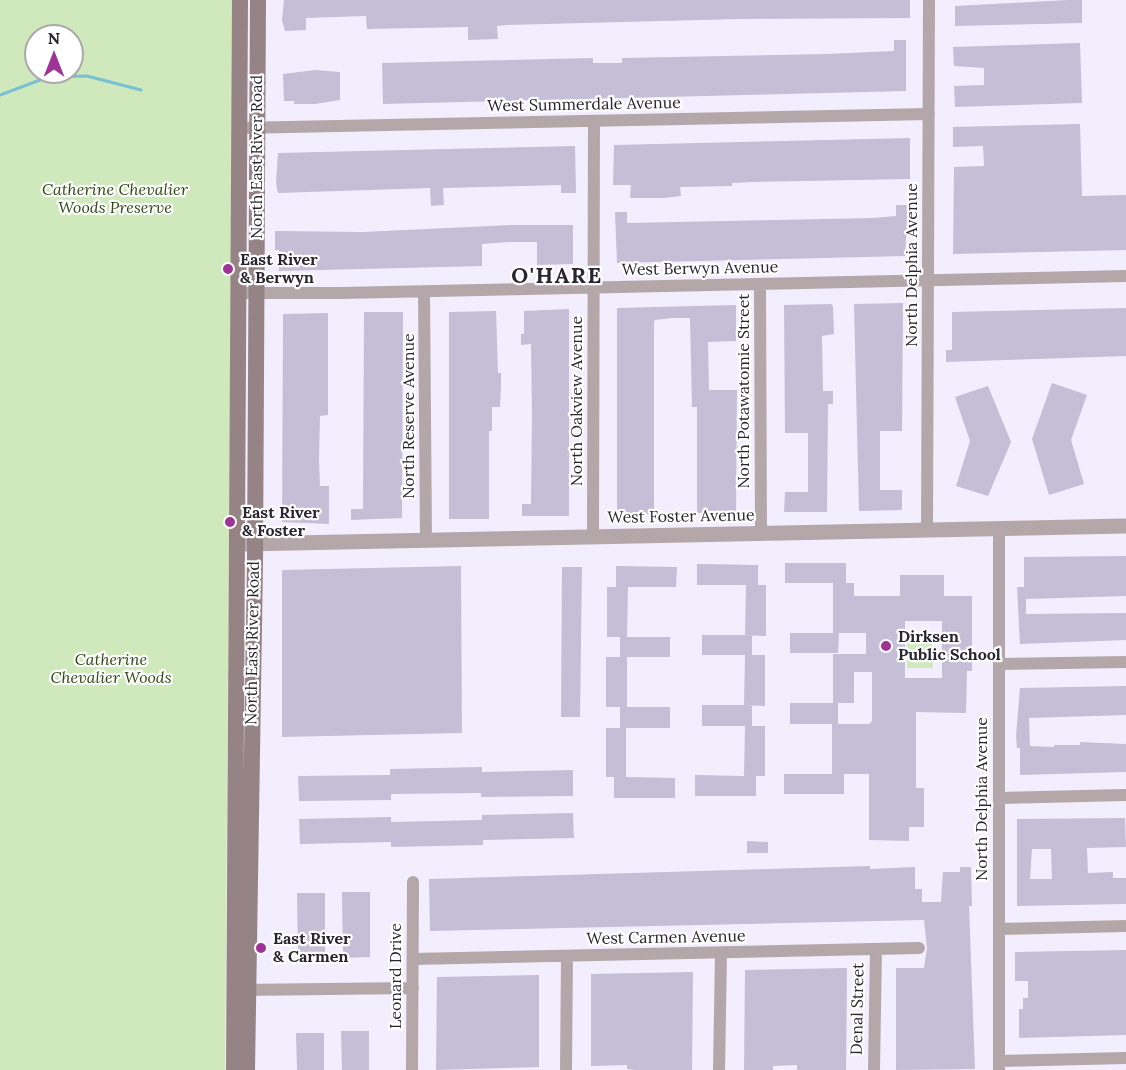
<!DOCTYPE html>
<style>
body{margin:0}
#map{position:relative;width:1126px;height:1070px;overflow:hidden;background:#f2eefd;font-family:Lora,serif}
canvas{display:block}
.north{position:absolute;left:24px;top:24px;width:60px;height:60px;box-sizing:border-box;background:#fff;border:2px solid #a9a8ab;border-radius:50%;rotate:0deg;font-size:16px;font-weight:700;line-height:24px;text-align:center;color:#28252e}
.north::after{content:'';display:block;margin:auto;width:21px;height:27px;background:#9e3496;clip-path:polygon(50% 0,100% 100%,50% 72%,0 100%)}
</style>
<div id="map">
<canvas width="1126" height="1070"></canvas>
<div class="north">N</div>
</div>
<script>
const ctx = document.querySelector('canvas').getContext('2d');
ctx.lineJoin = 'round';
function fillPath(path, color) {
  ctx.fillStyle = color;
  ctx.fill(path, 'evenodd');
}
function poly(rows) {
  const path = new Path2D();
  for (const r of rows) {
    path.moveTo(r[0], r[1]);
    for (let i = 2; i < r.length; i += 2) path.lineTo(r[i], r[i + 1]);
  }
  return path;
}
function stroke(path, color, width, dash) {
  ctx.strokeStyle = color;
  ctx.lineWidth = width;
  ctx.lineCap = dash ? 'butt' : 'round';
  ctx.setLineDash(dash || []);
  ctx.stroke(path);
}
function label(font, color, halo, rows, align = 'center') {
  ctx.font = font + ' Lora,serif';
  ctx.lineWidth = 4.5;
  ctx.setLineDash([]);
  ctx.textBaseline = 'middle';
  ctx.strokeStyle = halo;
  ctx.fillStyle = color;
  for (const [text, x, y, turn = 0] of rows) {
    ctx.save();
    ctx.translate(x, y);
    ctx.rotate((+turn || 0) * Math.PI / 180);
    ctx.textAlign = isNaN(turn) ? turn : align;
    if (halo) ctx.strokeText(text, 0, 0);
    ctx.fillText(text, 0, 0);
    ctx.restore();
  }
}
const green = poly([
 [0,0,233,0,225,1070,0,1070],
 [36,36,72,36,72,72,36,72],
 [907,640,932,640,933,668,907,668]
]);
const stream = poly([
 [0,95,48,77,87,76,141,90]
]);
const building = poly([
 [284,0,910,0,910,18,739,19,507,25,497,26,498,39,468,40,468,27,367,29,366,16,306,18,306,30,285,31,282,20],
 [1068,0,1082,0,1082,23,955,26,955,6],
 [894,40,906,40,906,91,383,104,382,63,593,58,593,63,622,63,622,58,827,54,894,51],
 [1080,43,1082,103,955,107,954,86,984,85,984,68,954,66,953,47],
 [315,70,340,72,340,100,315,104,294,104,294,101,284,101,283,74],
 [1080,124,1082,196,1126,195,1126,250,953,254,954,167,984,166,984,164,983,146,953,147,953,127],
 [910,138,910,179,751,182,732,183,732,186,680,187,681,196,664,198,630,198,631,185,613,185,614,145],
 [575,146,576,193,561,193,561,185,443,188,444,205,431,206,430,188,278,193,276,183,278,153],
 [896,205,908,205,905,256,617,263,615,212,627,212,627,223,873,218,896,216],
 [511,225,573,225,573,264,537,265,537,242,509,242,482,244,482,266,279,271,279,250,275,250,275,231,363,232],
 [903,303,902,431,880,431,880,490,902,490,902,510,859,511,854,304],
 [831,304,833,306,834,334,822,336,823,391,833,391,833,404,828,404,827,512,784,512,785,492,808,492,808,433,785,433,784,305],
 [736,305,736,341,708,342,709,390,737,390,736,512,697,513,697,407,692,407,690,318,672,318,655,320,654,322,654,514,617,515,617,308],
 [1126,308,1126,356,946,362,946,350,952,350,952,312],
 [569,309,569,516,522,516,522,504,531,504,532,415,531,344,521,345,521,334,524,334,524,311],
 [496,311,498,373,501,373,501,384,500,407,492,407,492,431,489,431,489,519,449,519,449,312],
 [364,312,403,312,402,518,351,520,351,509,363,509],
 [328,313,328,415,320,416,319,459,320,486,329,486,329,524,282,522,283,314],
 [1052,383,1087,395,1071,440,1084,484,1049,495,1032,439],
 [988,386,1011,442,988,496,956,486,970,441,955,397],
 [1126,556,1126,596,1026,599,1026,614,1126,613,1126,640,1020,644,1017,587,1024,587,1024,557],
 [785,563,846,563,846,583,854,583,854,596,900,596,900,575,944,575,944,596,972,596,972,671,967,671,966,713,916,712,916,788,924,788,924,827,909,827,909,841,869,840,869,774,844,774,844,794,784,794,784,774,832,774,832,724,790,724,790,703,838,703,833,703,833,654,866,654,866,633,839,633,838,653,790,653,790,633,833,633,833,583,785,583],
 [905,621,942,621,942,678,905,678],
 [854,672,872,672,872,721,869,724,838,724,838,703,854,703],
 [697,564,758,565,758,585,766,585,766,636,745,635,746,585,697,585],
 [461,566,462,733,282,737,282,570],
 [616,566,677,567,676,587,628,587,627,637,670,637,670,657,627,657,627,707,670,707,670,728,620,728,620,707,606,707,606,657,620,657,620,637,607,637,607,587,616,587],
 [562,567,582,567,580,717,561,717],
 [702,635,752,635,752,655,765,655,765,706,744,705,745,655,702,655],
 [1126,686,1126,715,1029,718,1030,746,1054,747,1054,745,1080,745,1080,742,1126,744,1126,772,1020,775,1020,748,1017,748,1016,736,1020,688],
 [702,705,752,705,752,726,765,726,765,776,756,776,756,796,695,796,695,775,744,776,745,726,702,726],
 [606,728,626,728,626,777,675,778,675,798,614,798,614,777,606,777],
 [482,767,482,772,573,770,573,796,481,797,481,793,391,794,391,800,299,801,298,776,390,775,390,769],
 [573,813,574,838,483,840,483,845,391,847,391,842,300,844,299,819,391,817,391,822,482,820,482,815],
 [1125,818,1126,847,1087,848,1088,873,1113,872,1113,878,1126,878,1126,904,1017,906,1017,819],
 [1032,849,1051,849,1052,879,1030,879],
 [747,841,768,842,768,853,747,853],
 [870,866,870,869,915,867,915,889,922,889,922,902,941,902,943,872,960,872,960,867,971,867,972,906,969,906,975,1069,896,1070,896,968,924,968,927,948,924,920,430,931,429,879],
 [342,892,370,892,370,957,343,958],
 [297,893,325,893,325,958,298,959],
 [1126,950,1126,1035,1019,1038,1019,1009,1023,1009,1023,998,1028,998,1028,981,1015,981,1015,952],
 [847,968,846,1070,797,1070,797,1065,773,1066,773,1070,744,1070,745,970],
 [693,972,692,1070,636,1070,627,1069,627,1065,591,1066,591,974],
 [539,975,539,1067,436,1070,437,977],
 [341,1031,369,1031,369,1070,342,1070],
 [296,1033,324,1033,324,1070,297,1070]
]);
const minor = poly([
 [239,128,929,114],
 [760,284,761,534],
 [424,291,426,541],
 [238,293,342,293,1126,276],
 [927,530,929,0],
 [593,537,594,121],
 [999,664,1126,662],
 [999,798,1126,795],
 [999,929,1126,926],
 [413,959,919,948],
 [240,990,413,988],
 [999,1061,1126,1058],
 [412,1070,413,882],
 [566,1070,567,956],
 [719,1070,721,953],
 [874,1070,876,949],
 [999,1070,999,528]
]);
const tertiary = poly([
 [244,544,1126,526]
]);
const secondary = poly([
 [234,1070,240,0],
 [247,1070,255,562,258,0]
]);
const markers = [
 [228,269,6,"#9e3496"],
 [230,522,6,"#9e3496"],
 [886,646,6,"#9e3496"],
 [261,948,6,"#9e3496"]
];
const streetNames = [
 ["West Summerdale Avenue",584,105,-1],
 ["North East River Road",257,157,-90],
 ["North Delphia Avenue",912,265,-90],
 ["West Berwyn Avenue",700,269,-1],
 ["North Potawatomie Street",744,391,-90],
 ["North Oakview Avenue",577,401,-90],
 ["North Reserve Avenue",409,416,-90],
 ["West Foster Avenue",681,517,-1],
 ["North East River Road",253,643,-89],
 ["North Delphia Avenue",982,799,-90],
 ["West Carmen Avenue",666,938,-1],
 ["Leonard Drive",396,976,-90],
 ["Denal Street",858,1009,-89]
];
const parkNames = [
 ["Catherine Chevalier",115,190],
 ["Woods Preserve",115,208],
 ["Catherine",111,660],
 ["Chevalier Woods",111,678]
];
const poiNames = [
 ["East River",240,260],
 ["& Berwyn",240,278],
 ["East River",242,513],
 ["& Foster",242,531],
 ["Dirksen",898,637],
 ["Public School",898,655],
 ["East River",273,939],
 ["& Carmen",273,957]
];
const districtNames = [
 ["O'HARE",557,277]
];
fillPath(green, '#cfe8bc');
stroke(stream, '#79c0d5', 3);
fillPath(building, '#c5bed7');
stroke(minor, '#b4a7a9', 12);
stroke(tertiary, '#b4a7a9', 15);
stroke(secondary, '#968386', 16);
for (const [x, y, r, color] of markers) {
  const dot = new Path2D();
  dot.arc(x, y, r, 0, 2 * Math.PI);
  ctx.fillStyle = color;
  ctx.fill(dot);
  stroke(dot, '#fff', 2);
}
label('16px', '#28252e', '#fff', streetNames);
label('italic 16px', '#2e4812', '#fff', parkNames);
label('bold 16px', '#28252e', '#fff', poiNames, 'left');
ctx.letterSpacing = '1.5px';
label('bold 22px', '#28252e', '#fff', districtNames);
ctx.letterSpacing = '0px';
</script>
